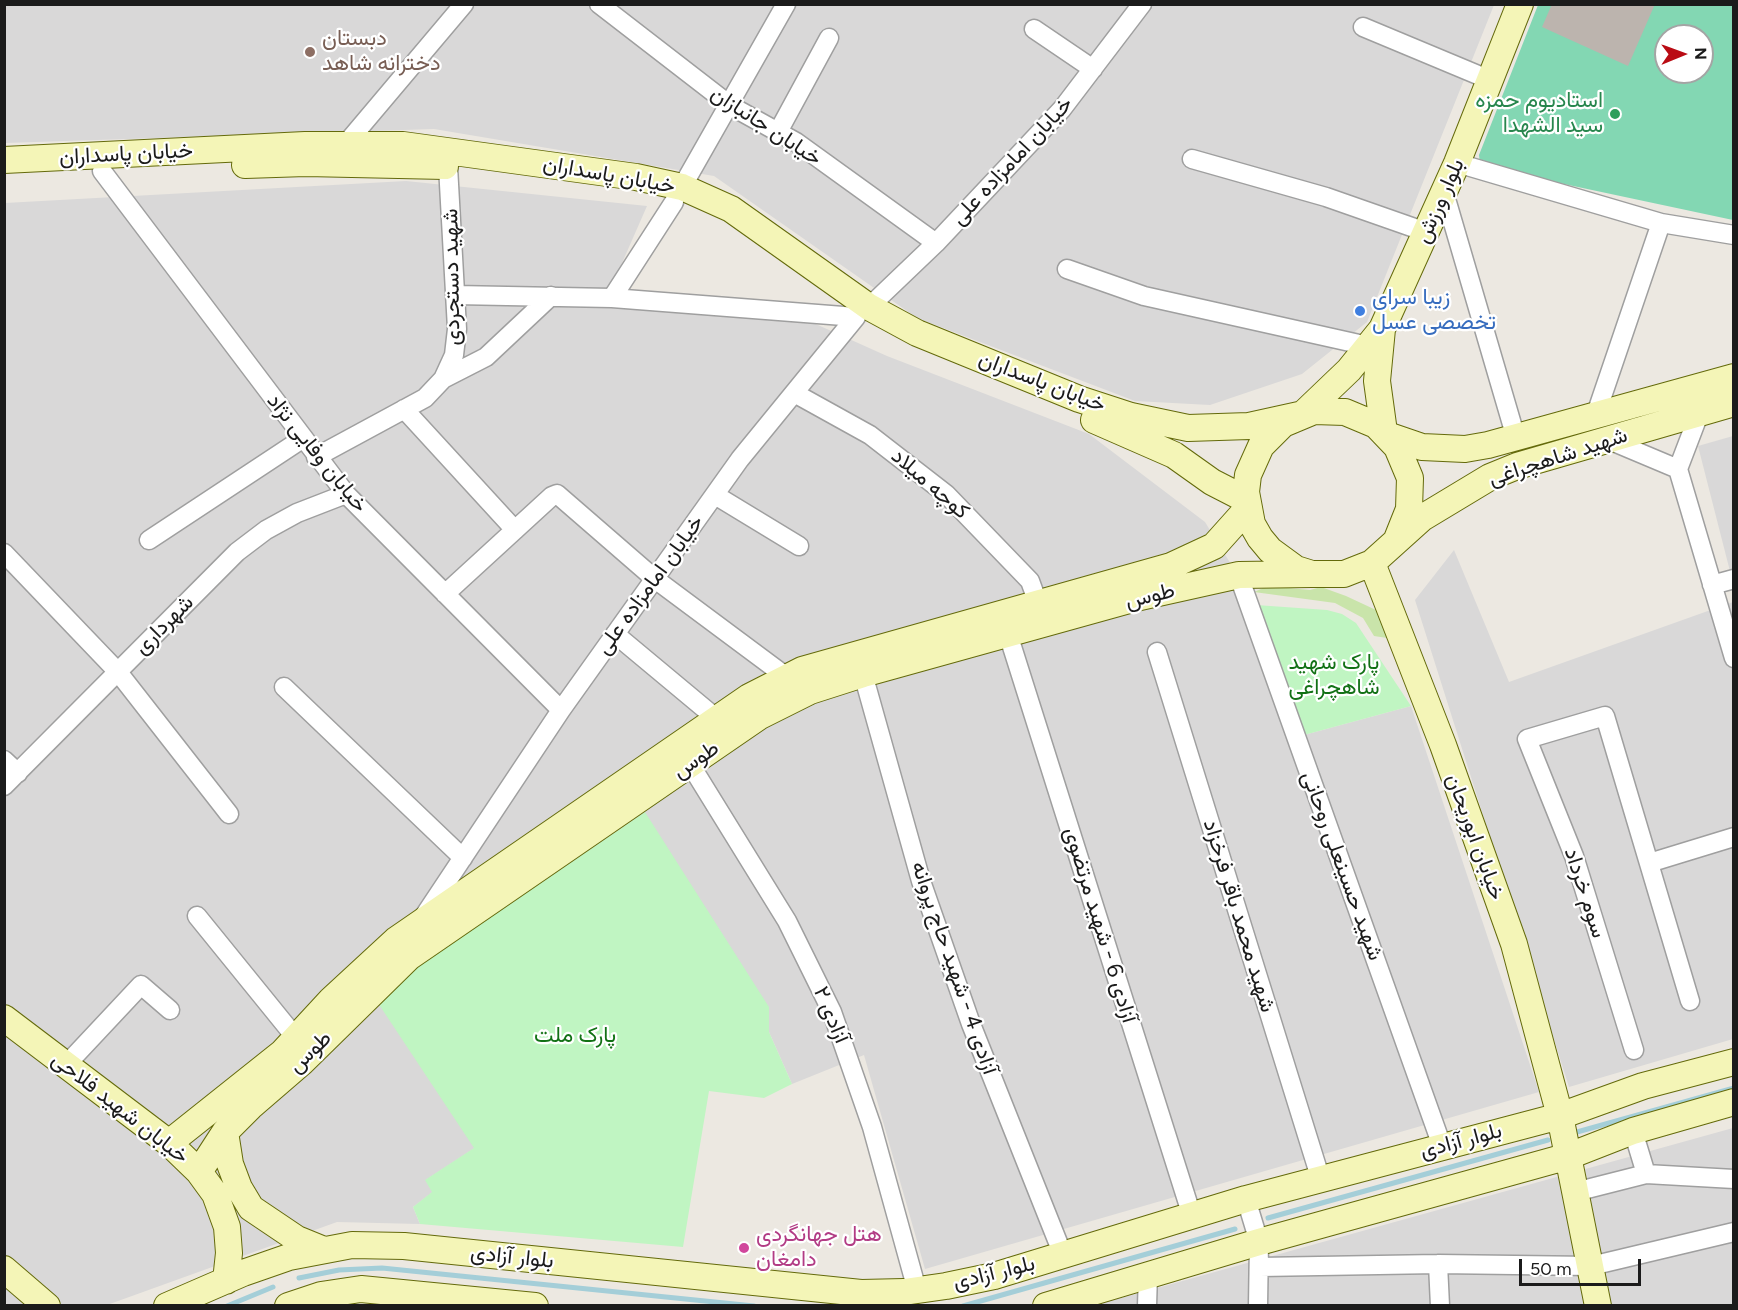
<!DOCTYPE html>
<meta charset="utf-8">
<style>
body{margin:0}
#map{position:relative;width:1738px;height:1310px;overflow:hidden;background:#ece8e1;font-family:Figtree,sans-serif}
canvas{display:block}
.frame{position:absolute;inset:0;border:6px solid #1b1b1b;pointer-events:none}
.north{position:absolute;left:1654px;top:24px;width:60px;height:60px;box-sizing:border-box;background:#fff;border:2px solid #a4a4a4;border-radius:50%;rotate:89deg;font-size:16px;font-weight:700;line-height:24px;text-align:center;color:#1b1b1b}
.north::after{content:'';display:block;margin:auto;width:21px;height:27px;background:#ba0c14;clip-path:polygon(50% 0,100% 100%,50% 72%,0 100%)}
.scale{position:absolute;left:1519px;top:1259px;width:122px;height:27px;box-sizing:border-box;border:3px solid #1b1b1b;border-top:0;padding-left:8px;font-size:18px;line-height:21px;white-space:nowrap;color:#1b1b1b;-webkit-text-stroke:4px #fff;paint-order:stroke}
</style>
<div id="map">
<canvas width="1738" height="1310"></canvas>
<div class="frame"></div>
<div class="north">N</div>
<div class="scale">50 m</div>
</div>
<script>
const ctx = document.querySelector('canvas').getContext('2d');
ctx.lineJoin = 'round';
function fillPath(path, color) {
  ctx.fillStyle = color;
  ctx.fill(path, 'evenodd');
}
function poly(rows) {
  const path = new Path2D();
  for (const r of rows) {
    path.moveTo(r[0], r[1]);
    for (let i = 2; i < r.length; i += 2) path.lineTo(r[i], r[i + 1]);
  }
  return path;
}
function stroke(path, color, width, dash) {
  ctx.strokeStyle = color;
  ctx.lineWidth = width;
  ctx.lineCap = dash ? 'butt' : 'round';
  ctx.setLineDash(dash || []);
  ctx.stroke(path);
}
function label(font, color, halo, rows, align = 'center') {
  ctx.font = font + ' Figtree,Vazirmatn,sans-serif';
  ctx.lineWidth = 4.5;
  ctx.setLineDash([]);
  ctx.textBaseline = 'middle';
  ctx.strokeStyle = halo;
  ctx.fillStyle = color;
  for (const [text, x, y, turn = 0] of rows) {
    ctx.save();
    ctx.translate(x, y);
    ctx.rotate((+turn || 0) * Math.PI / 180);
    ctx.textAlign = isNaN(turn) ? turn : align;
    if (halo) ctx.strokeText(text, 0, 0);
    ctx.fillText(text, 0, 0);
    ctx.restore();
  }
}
const residential = poly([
 [4,5,1494,5,1367,322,1302,374,1210,405,1135,401,917,318,714,176,434,129,5,143],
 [406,181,647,206,604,304,809,321,887,356,1089,434,1205,522,1256,605,1304,735,1411,706,1539,1092,925,1269,864,1055,792,1084,769,1032,769,1007,475,1148,426,1180,433,1192,413,1207,420,1224,337,1222,107,1305,8,1306,5,1301,5,203],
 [1733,436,1733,583,1698,446],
 [1454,550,1509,682,1733,602,1733,1039,1569,1087,1415,600],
 [1733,1128,1733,1305,1096,1305]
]);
const grass = poly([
 [1268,586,1310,590,1321,587,1346,596,1376,610,1387,638,1374,636,1363,618,1335,603,1254,592]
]);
const park = poly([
 [1256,605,1327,610,1342,614,1356,623,1411,706,1304,735],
 [645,812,769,1007,769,1032,792,1084,764,1098,709,1091,683,1247,420,1224,413,1207,432,1192,425,1180,474,1148,374,997]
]);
const pitch = poly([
 [1538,5,1733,5,1733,220,1484,167,1480,163,1479,155],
 [1666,36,1702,36,1702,72,1666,72]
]);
const stream = poly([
 [1577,1132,1734,1088],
 [1268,1218,1548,1140],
 [299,1278,339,1270,382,1268,754,1306],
 [227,1306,273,1287],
 [963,1306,1235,1229]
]);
const building = poly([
 [1552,4,1655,4,1628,66,1542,27]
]);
const street = poly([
 [599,4,731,106,796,142,936,243],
 [1363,27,1490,80],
 [1034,29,1093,69],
 [778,132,829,38],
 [345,145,464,4],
 [1192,159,1326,197,1426,232],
 [1457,163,1661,223,1595,417],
 [102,171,346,494,561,710],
 [682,187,786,4],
 [1444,192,1516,438],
 [1661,223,1734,235],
 [1067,269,1144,296,1368,346],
 [455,295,612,298,856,317],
 [612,298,674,202],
 [869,307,936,243,1062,109,1142,4],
 [443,379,486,357,551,296],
 [796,394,870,435,946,494,1030,581,1038,603],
 [404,409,515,530],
 [1609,440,1678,469],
 [316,457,425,398,443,379,454,355,457,329,448,166],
 [1678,469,1734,658],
 [1678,469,1699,414],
 [715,495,799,546],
 [149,540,302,439],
 [4,553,118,672,229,814],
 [1242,585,1442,1146],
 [1712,585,1734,579],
 [445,594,552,496,557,494,655,579,788,678],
 [615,634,717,719],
 [1008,634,1192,1216],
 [1157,652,1321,1180],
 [863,674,921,881,971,1024,1063,1255],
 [284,687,463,858],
 [4,760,18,773],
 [690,764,787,921,832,1012,872,1127,917,1290],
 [4,786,237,552,266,530,297,513,346,494],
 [1649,863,1734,837],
 [197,916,296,1038],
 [424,916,561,710,740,459,856,317],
 [1634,1050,1574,856,1527,739,1605,716,1690,1001],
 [66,1065,141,985,170,1010],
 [1633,1131,1646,1174],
 [1575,1192,1646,1174,1734,1179],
 [1246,1199,1259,1242,1258,1306],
 [1438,1264,1440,1306],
 [1260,1267,1438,1264,1591,1266,1734,1232],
 [1147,1306,1148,1274]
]);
const secondary = poly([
 [4,160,305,145,403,145,636,177,682,187,731,209,869,307,917,333,1079,399,1131,416,1188,428,1249,426,1299,415],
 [245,165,306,163,445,166],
 [1382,329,1377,381,1384,432],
 [1303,414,1349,370,1382,329,1457,163,1520,4],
 [1094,420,1174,455,1212,482,1247,500],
 [1387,435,1422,447,1465,449,1488,445,1734,377],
 [1397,539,1409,509,1410,478,1397,447,1376,425,1345,412,1314,411,1283,424,1261,446,1248,475,1246,492,1252,524,1260,538,1270,550,1296,569,1312,574,1344,574,1372,563,1422,518,1490,477,1517,466,1734,403],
 [1372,563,1443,745,1514,944,1560,1116,1598,1306],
 [4,1018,169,1143,199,1172,215,1194,227,1227,229,1253,226,1281],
 [225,1132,230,1164,239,1188,251,1208,297,1239,324,1250],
 [169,1143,282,1053,331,1000,396,940,749,697,802,670,1171,566,1214,546,1248,508],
 [199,1172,225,1132,250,1107,301,1063,409,957,760,716,810,691,863,674,1140,597,1239,575,1312,574],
 [4,1269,47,1306],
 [167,1306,243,1273,289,1257,352,1245,404,1246,861,1293,904,1292,946,1286,994,1276,1246,1199,1560,1116,1643,1086,1734,1062],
 [288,1306,321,1295,361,1289,535,1306],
 [1046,1306,1259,1242,1569,1156,1633,1131,1734,1102]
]);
const markers = [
 [310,52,6,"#8d6e63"],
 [1615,114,6,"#2e9e5b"],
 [1360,311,6,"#3f7fe0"],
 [744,1248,6,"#d1479c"]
];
const educationNames = [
 ["دبستان",322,39],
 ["دخترانه شاهد",322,64]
];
const leisureNames = [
 ["استادیوم حمزه",1603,101],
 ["سید الشهدا",1603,126]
];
const streetNames = [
 ["خیابان جانبازان",766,126,33],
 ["خیابان پاسداران",126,154,-3],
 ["خیابان امامزاده علی",1012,161,-47],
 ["خیابان پاسداران",609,175,10],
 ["بلوار ورزش",1440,201,-66],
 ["شهید دستجردی",452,277,-91],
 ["خیابان پاسداران",1042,382,21],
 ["خیابان وفایی نژاد",317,453,51],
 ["شهید شاهچراغی",1558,457,-18],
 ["کوچه میلاد",930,484,41],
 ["خیابان امامزاده علی",650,585,-54],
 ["طوس",1150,596,-14],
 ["شهرداری",164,625,-45],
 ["طوس",696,760,-34],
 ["خیابان ابوریحان",1475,837,70],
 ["شهید حسینعلی روحانی",1342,866,70],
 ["سوم خرداد",1585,893,72],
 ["شهید محمد باقر فرخزاد",1239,916,73],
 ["آزادی 6 - شهید مرتضوی",1100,925,73],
 ["آزادی 4 - شهید حاج پروانه",954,968,71],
 ["آزادی ۲",831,1015,67],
 ["طوس",310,1052,-44],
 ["خیابان شهید فلاحی",120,1108,38],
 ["بلوار آزادی",1461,1141,-15],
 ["بلوار آزادی",512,1257,6],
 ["بلوار آزادی",994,1273,-14]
];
const shopNames = [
 ["زیبا سرای",1372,298],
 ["تخصصی عسل",1372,323]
];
const parkNames = [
 ["پارک شهید",1334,663],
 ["شاهچراغی",1334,688],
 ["پارک ملت",575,1036]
];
const hotelNames = [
 ["هتل جهانگردى",756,1235],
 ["دامغان",756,1260]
];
fillPath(residential, '#d9d8d8');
fillPath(grass, '#c9e4aa');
fillPath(park, '#c0f5c2');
fillPath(pitch, '#83d7b3');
stroke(stream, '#a4ced8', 5);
fillPath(building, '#bcb4ae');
stroke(street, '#9f9f9f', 21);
stroke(secondary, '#646a0b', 28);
stroke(street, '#fff', 18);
stroke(secondary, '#f4f5b7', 26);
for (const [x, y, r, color] of markers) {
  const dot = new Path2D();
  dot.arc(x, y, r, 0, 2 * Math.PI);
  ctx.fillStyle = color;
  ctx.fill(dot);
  stroke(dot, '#fff', 2);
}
label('22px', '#785e54', '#fff', educationNames, 'left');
label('22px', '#27864d', '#fff', leisureNames, 'right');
label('22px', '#1b1b1b', '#fff', streetNames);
label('22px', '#366cbe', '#fff', shopNames, 'left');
label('22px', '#127115', '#fff', parkNames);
label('22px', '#b23c85', '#fff', hotelNames, 'left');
</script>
